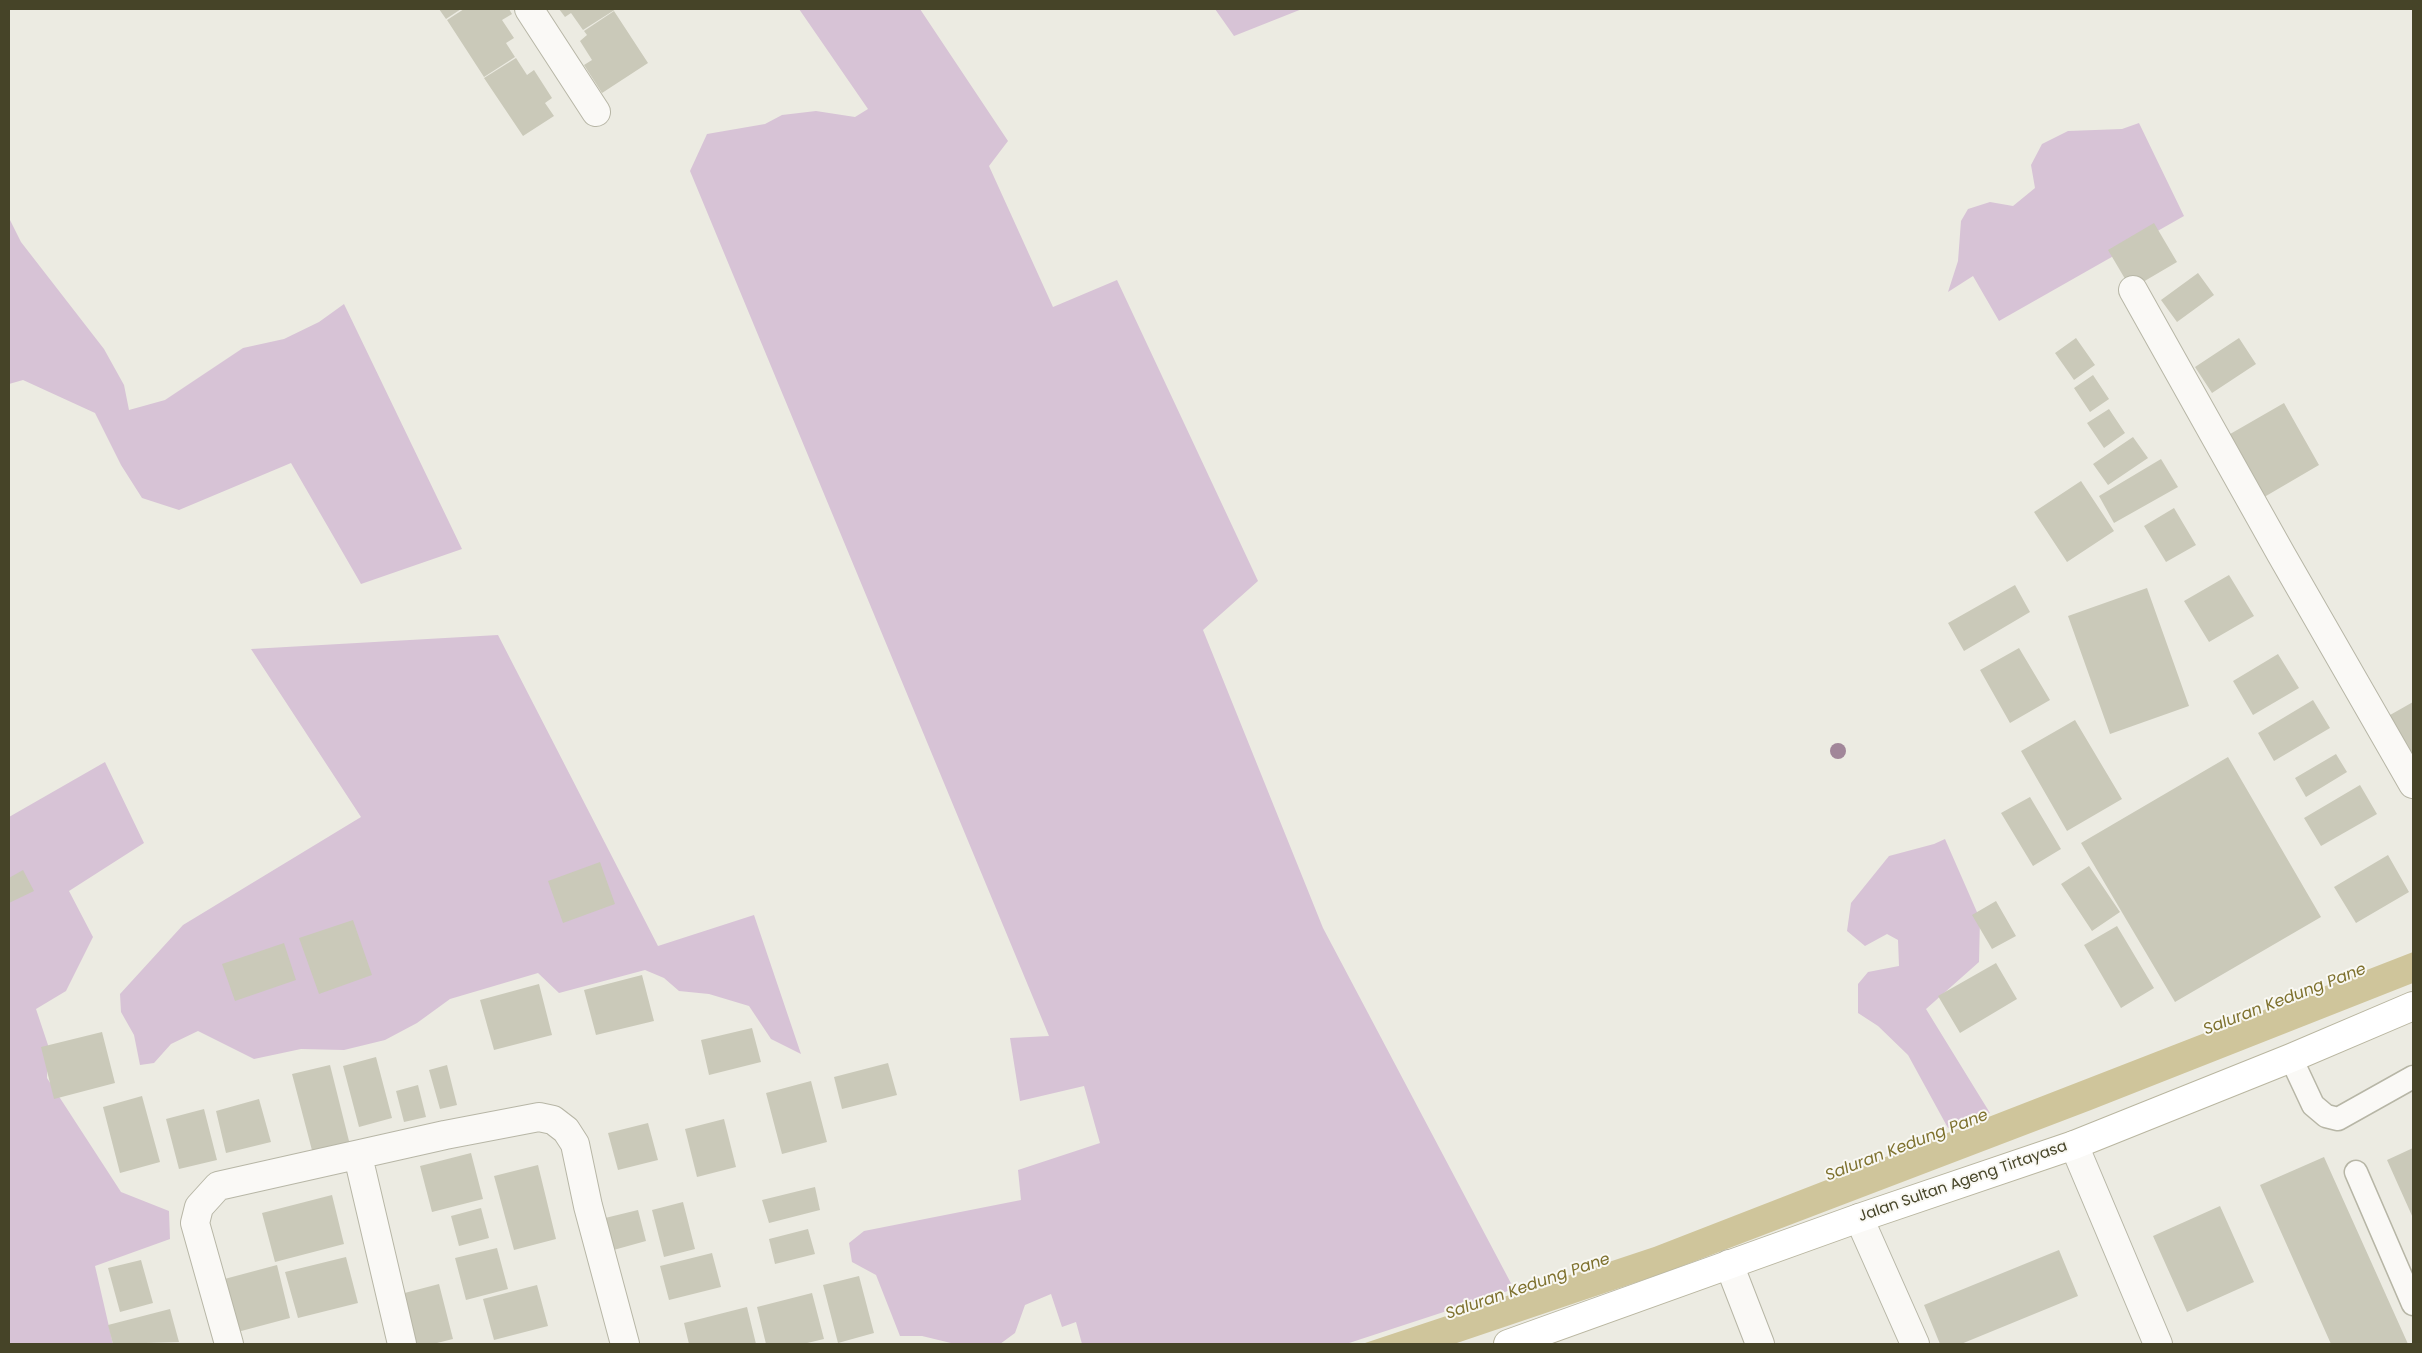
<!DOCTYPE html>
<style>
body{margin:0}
#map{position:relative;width:2422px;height:1353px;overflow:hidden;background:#ecebe2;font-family:Poppins,sans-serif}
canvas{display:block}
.frame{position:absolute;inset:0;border:10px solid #464428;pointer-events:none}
</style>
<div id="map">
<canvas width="2422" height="1353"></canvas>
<div class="frame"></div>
</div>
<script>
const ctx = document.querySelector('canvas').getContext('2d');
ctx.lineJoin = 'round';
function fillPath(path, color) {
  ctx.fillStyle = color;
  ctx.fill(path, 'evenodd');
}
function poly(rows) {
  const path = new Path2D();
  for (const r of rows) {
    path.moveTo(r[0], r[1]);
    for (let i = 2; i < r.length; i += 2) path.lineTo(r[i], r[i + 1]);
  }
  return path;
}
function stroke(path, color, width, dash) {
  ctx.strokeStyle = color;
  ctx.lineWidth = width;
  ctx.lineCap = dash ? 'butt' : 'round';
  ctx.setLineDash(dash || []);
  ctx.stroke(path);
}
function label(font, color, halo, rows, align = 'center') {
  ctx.font = font + ' Poppins,sans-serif';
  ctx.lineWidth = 4;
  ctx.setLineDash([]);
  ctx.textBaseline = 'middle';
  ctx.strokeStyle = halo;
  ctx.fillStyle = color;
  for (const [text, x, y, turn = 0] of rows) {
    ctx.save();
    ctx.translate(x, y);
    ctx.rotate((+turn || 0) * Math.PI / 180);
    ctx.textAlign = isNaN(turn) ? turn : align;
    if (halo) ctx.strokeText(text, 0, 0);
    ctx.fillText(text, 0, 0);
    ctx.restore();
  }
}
const green = poly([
 [799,9,920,9,1008,141,989,166,1053,307,1117,280,1258,581,1203,630,1323,928,1514,1289,1346,1344,1082,1344,1076,1322,1062,1327,1051,1294,1025,1305,1015,1333,1000,1344,955,1344,922,1336,900,1336,876,1275,852,1262,849,1243,864,1231,1021,1200,1018,1170,1100,1143,1084,1086,1020,1101,1010,1038,1049,1036,690,171,707,134,765,124,782,115,816,111,855,117,868,109],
 [1215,9,1302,9,1234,36],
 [2139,123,2184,216,1999,321,1973,276,1948,292,1958,261,1961,221,1968,209,1990,202,2013,206,2035,188,2031,165,2042,144,2068,131,2122,129],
 [9,218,21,242,104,349,124,385,129,410,165,400,243,348,284,339,319,322,344,304,462,549,361,584,291,463,179,510,142,498,121,465,95,413,23,380,9,384],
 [498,635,658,946,754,915,801,1054,771,1039,749,1006,709,994,679,991,664,978,645,970,559,993,538,973,450,999,417,1023,385,1040,344,1050,301,1049,254,1059,198,1031,171,1044,154,1063,140,1065,134,1035,121,1012,120,994,183,925,361,817,251,649],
 [105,762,144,843,69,891,93,937,66,991,36,1009,48,1045,47,1078,121,1192,169,1211,170,1239,95,1266,113,1344,9,1344,9,817],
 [1945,839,1980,919,1979,962,1926,1009,1990,1113,1948,1128,1908,1055,1878,1026,1858,1013,1858,984,1868,972,1899,966,1898,940,1887,934,1865,946,1847,931,1851,903,1889,856,1934,844]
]);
const water = poly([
 [2413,952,2413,983,2091,1110,1664,1273,1454,1344,1362,1344,1654,1247]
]);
const building = poly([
 [439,9,461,9,446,19],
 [464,9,509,9,512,14,502,20,514,38,506,43,515,57,484,77,447,20],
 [559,9,616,9,583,30,571,13,565,17],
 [614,11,648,63,602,93,584,65,592,60,580,41,587,35,584,31],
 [516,58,527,75,534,70,552,98,545,103,554,116,523,136,484,78],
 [2154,223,2177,262,2131,289,2108,250],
 [2198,273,2214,295,2177,322,2161,300],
 [2076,338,2095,365,2074,380,2055,353],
 [2239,338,2256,364,2212,393,2195,367],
 [2093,375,2109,399,2090,412,2074,388],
 [2284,403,2319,465,2254,503,2218,441],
 [2109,409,2125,433,2104,448,2087,423],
 [2133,437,2148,458,2108,485,2093,464],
 [2161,459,2178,487,2114,523,2099,496],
 [2081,481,2114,531,2067,562,2034,512],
 [2174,508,2196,545,2166,562,2144,526],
 [2229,575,2254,616,2209,642,2184,601],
 [2015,585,2030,612,1964,651,1948,623],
 [2147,588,2189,706,2110,734,2068,616],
 [2019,648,2050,700,2010,723,1980,670],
 [2278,654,2299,688,2253,715,2233,681],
 [2313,700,2330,728,2274,761,2258,733],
 [2413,702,2413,771,2383,719],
 [2075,720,2122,799,2067,831,2021,751],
 [2336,754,2347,772,2306,797,2295,778],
 [2228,757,2321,917,2175,1002,2081,843],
 [2360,785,2377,814,2321,846,2304,818],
 [2030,797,2061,849,2033,866,2001,813],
 [2388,855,2409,892,2356,923,2334,887],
 [600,862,615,904,563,923,548,881],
 [2089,866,2120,912,2092,931,2061,884],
 [23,870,34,891,9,903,9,878],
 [1996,901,2016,936,1992,949,1972,915],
 [353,920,372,975,319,994,299,938],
 [2117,926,2154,988,2121,1008,2084,945],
 [284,943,296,980,235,1001,222,964],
 [1996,963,2017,999,1960,1033,1938,996],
 [642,975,654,1021,596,1035,584,990],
 [539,984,552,1035,494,1050,480,1000],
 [752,1028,761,1062,709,1075,701,1040],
 [102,1032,115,1083,54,1099,41,1047],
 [376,1057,392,1118,359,1127,343,1066],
 [888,1063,897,1095,842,1109,834,1077],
 [330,1065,351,1149,314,1158,292,1074],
 [447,1065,457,1105,440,1109,429,1070],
 [811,1081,827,1142,782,1154,766,1093],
 [418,1085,426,1117,404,1122,396,1091],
 [142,1096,160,1162,120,1173,103,1107],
 [259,1099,271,1142,226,1153,216,1111],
 [204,1109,217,1160,179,1169,166,1119],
 [724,1119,736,1167,697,1177,685,1129],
 [648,1123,658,1160,618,1170,608,1133],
 [2413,1148,2413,1218,2387,1160],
 [471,1153,483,1199,432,1212,420,1166],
 [2324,1157,2408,1344,2331,1344,2260,1185],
 [538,1165,556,1239,514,1250,494,1176],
 [815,1187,820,1210,769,1223,762,1200],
 [332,1195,344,1244,275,1262,262,1213],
 [683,1202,695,1249,664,1257,652,1210],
 [2220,1206,2254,1282,2187,1312,2153,1236],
 [481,1208,489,1238,459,1246,451,1216],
 [638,1210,646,1241,610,1251,601,1219],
 [808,1229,815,1254,775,1264,769,1239],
 [497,1248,508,1289,466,1300,455,1258],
 [2059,1250,2078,1296,1961,1344,1940,1344,1924,1305],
 [712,1253,721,1287,669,1300,660,1266],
 [346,1257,358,1303,298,1318,285,1272],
 [141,1260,153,1303,120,1312,108,1268],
 [277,1265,290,1318,230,1334,217,1281],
 [859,1276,874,1333,838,1343,823,1285],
 [439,1284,453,1339,433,1344,410,1344,397,1295],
 [537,1285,548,1326,494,1340,483,1299],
 [812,1293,824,1339,803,1344,766,1344,757,1307],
 [747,1307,756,1344,689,1344,684,1323],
 [170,1309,179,1342,113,1344,108,1325]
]);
const service = poly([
 [2291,1058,2313,1105,2326,1116,2338,1119,2413,1077],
 [2356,1172,2413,1304]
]);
const minor = poly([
 [529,9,596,112],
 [2133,290,2281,554,2413,784],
 [2074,1145,2158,1344],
 [358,1156,402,1344],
 [1859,1218,1915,1344],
 [1729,1264,1760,1344],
 [229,1344,195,1223,199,1207,218,1186,445,1135,539,1117,553,1120,566,1130,575,1144,588,1206,625,1344]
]);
const primary = poly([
 [1508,1344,1859,1218,2074,1145,2291,1058,2413,1006]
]);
const trees = [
 [1838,751]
];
const streetNames = [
 ["Jalan Sultan Ageng Tirtayasa",1963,1182,-19]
];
const waterNames = [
 ["Saluran Kedung Pane",2285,1000,-21],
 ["Saluran Kedung Pane",1907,1146,-21],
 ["Saluran Kedung Pane",1528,1287,-19]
];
fillPath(green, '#d7c3d6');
fillPath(water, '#cfc59b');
fillPath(building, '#cac9b9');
stroke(service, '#b7b6a6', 25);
stroke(minor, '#b7b6a6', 30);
stroke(primary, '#b9b6a0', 30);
stroke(service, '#faf9f6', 22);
stroke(minor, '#faf9f6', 28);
stroke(primary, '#fff', 28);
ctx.fillStyle = '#a18699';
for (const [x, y] of trees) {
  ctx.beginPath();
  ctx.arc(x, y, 8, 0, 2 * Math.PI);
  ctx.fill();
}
label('15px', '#464428', '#f9f8f3', streetNames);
label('italic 16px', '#7e712e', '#f9f8f3', waterNames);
</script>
